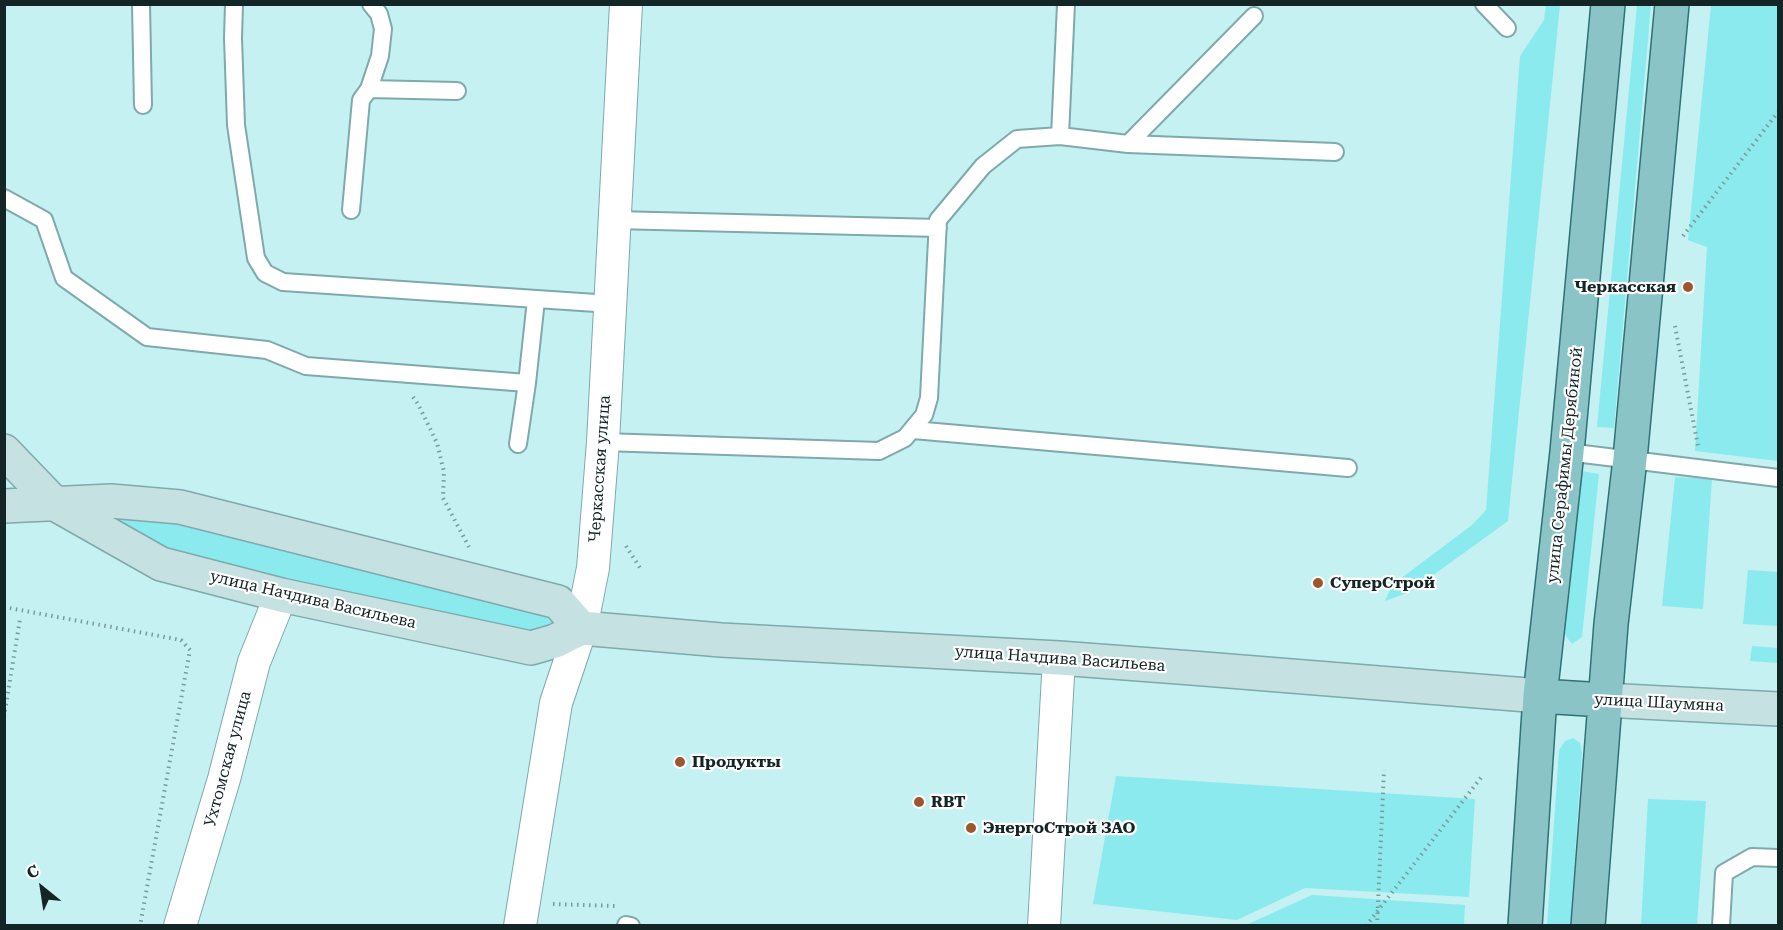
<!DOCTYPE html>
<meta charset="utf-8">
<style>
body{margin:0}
#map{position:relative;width:1783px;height:930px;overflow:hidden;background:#c5f1f2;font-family:"Roboto Serif",serif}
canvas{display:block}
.frame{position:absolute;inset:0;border:6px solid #142525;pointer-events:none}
.north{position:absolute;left:12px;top:858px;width:60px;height:60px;-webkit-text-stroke:4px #fff;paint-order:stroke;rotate:330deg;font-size:16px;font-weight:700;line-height:24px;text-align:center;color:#142525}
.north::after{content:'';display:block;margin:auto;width:21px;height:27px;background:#142525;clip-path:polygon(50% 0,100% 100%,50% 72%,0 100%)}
</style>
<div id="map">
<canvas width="1783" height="930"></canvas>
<div class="frame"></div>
<div class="north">С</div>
</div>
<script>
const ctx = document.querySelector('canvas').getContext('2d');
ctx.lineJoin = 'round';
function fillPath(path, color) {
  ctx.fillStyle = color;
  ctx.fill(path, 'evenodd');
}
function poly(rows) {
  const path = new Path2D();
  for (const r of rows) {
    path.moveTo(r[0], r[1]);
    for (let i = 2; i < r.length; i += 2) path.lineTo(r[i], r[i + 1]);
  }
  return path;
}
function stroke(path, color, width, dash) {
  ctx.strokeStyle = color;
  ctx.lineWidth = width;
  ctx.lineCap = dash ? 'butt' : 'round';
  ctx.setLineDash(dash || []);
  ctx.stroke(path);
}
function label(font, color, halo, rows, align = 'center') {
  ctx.font = font + ' "Roboto Serif",serif';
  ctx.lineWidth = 4.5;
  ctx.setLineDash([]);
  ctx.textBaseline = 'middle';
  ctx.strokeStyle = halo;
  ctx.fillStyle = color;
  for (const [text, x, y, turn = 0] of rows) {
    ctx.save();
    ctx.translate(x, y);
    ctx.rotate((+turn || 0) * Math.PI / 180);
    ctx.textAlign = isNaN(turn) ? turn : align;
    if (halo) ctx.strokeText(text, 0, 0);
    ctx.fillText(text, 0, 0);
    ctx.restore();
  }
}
const green = poly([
 [1546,4,1560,5,1508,521,1410,592,1385,601,1392,585,1472,525,1486,510,1520,56,1544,20],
 [1637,5,1651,5,1614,428,1597,427],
 [1711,5,1778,5,1778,461,1695,451,1707,247,1688,240],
 [1582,471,1599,474,1582,637,1572,644,1565,635],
 [1675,477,1712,479,1703,609,1662,606],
 [104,509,169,522,555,613,559,624,545,636,209,566,140,537],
 [1748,570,1778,572,1778,626,1743,624],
 [1752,646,1778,648,1778,663,1750,661],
 [1573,738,1580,743,1582,753,1570,925,1547,925,1559,750,1565,741],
 [1116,776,1475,799,1469,897,1305,888,1237,920,1093,904],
 [1648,799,1706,801,1697,925,1641,925],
 [1312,895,1465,905,1464,925,1246,925]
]);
const path = poly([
 [1683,236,1778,112],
 [1675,326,1698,446],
 [413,397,418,404,437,443,444,472,443,498,469,547],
 [626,546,642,571],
 [4,607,181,640,190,650,140,926],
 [4,717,20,619],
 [553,904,615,906],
 [1366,926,1483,775],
 [1377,926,1384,770]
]);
const lane = poly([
 [141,4,143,105],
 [234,4,233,38,236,125,256,258,265,273,283,282,611,304],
 [1484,4,1507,28],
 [369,89,457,91],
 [1060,136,1066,4],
 [1128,144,1254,16],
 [4,198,44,220,64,278,147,337,267,350,306,366,527,383,536,300],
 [351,210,361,100,369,89,380,56,383,29,379,14,371,4],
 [615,220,938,228],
 [913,430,1348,468],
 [603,442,879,451,905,438,924,415,929,398,938,220,983,166,1017,139,1060,136,1128,144,1335,152],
 [518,444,527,383],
 [1567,452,1778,478],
 [626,925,631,926],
 [1721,926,1724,873,1752,857,1778,858]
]);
const street = poly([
 [180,926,224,779,254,662,281,595],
 [520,926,556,703,581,628,593,568,603,442,626,4],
 [1044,926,1059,658]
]);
const secondary = poly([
 [4,451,55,504,161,564,281,595,531,648,555,641,581,628,721,640,1059,658,1192,668,1540,696],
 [4,506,111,501,180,507,558,602,581,628],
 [1604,700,1778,709]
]);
const primary = poly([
 [1540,696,1604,700],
 [1525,926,1540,696,1567,452,1608,4],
 [1588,926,1611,624,1630,459,1672,4]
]);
const markers = [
 [1688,287,6,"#9d562e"],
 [1318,583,6,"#9d562e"],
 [680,762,6,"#9d562e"],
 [919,802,6,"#9d562e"],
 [971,828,6,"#9d562e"]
];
const poiNames = [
 ["Черкасская",1676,287,"right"],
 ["СуперСтрой",1330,583],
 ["Продукты",692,762],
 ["RBT",931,802],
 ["ЭнергоСтрой ЗАО",983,828]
];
const streetNames = [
 ["улица Серафимы Дерябиной",1565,465,-84],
 ["Черкасская улица",600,469,-86],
 ["улица Начдива Васильева",313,600,13],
 ["улица Начдива Васильева",1060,659,4],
 ["улица Шаумяна",1659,703,3],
 ["Ухтомская улица",228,759,-75]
];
fillPath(green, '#8beaee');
stroke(lane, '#7fa9aa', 20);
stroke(street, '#7fa9aa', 34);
stroke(secondary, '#7fa9aa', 36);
stroke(primary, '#2f7275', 36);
stroke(path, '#7a9b9b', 4, [1.5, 4.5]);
stroke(lane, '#fff', 16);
stroke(street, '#fff', 32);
stroke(secondary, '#c5e1e2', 33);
stroke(primary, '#8bc4c6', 33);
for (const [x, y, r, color] of markers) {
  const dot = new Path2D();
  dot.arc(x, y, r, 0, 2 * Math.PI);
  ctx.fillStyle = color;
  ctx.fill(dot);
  stroke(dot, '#fff', 2);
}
label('bold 16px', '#142525', '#fff', poiNames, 'left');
label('16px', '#142525', '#fff', streetNames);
</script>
